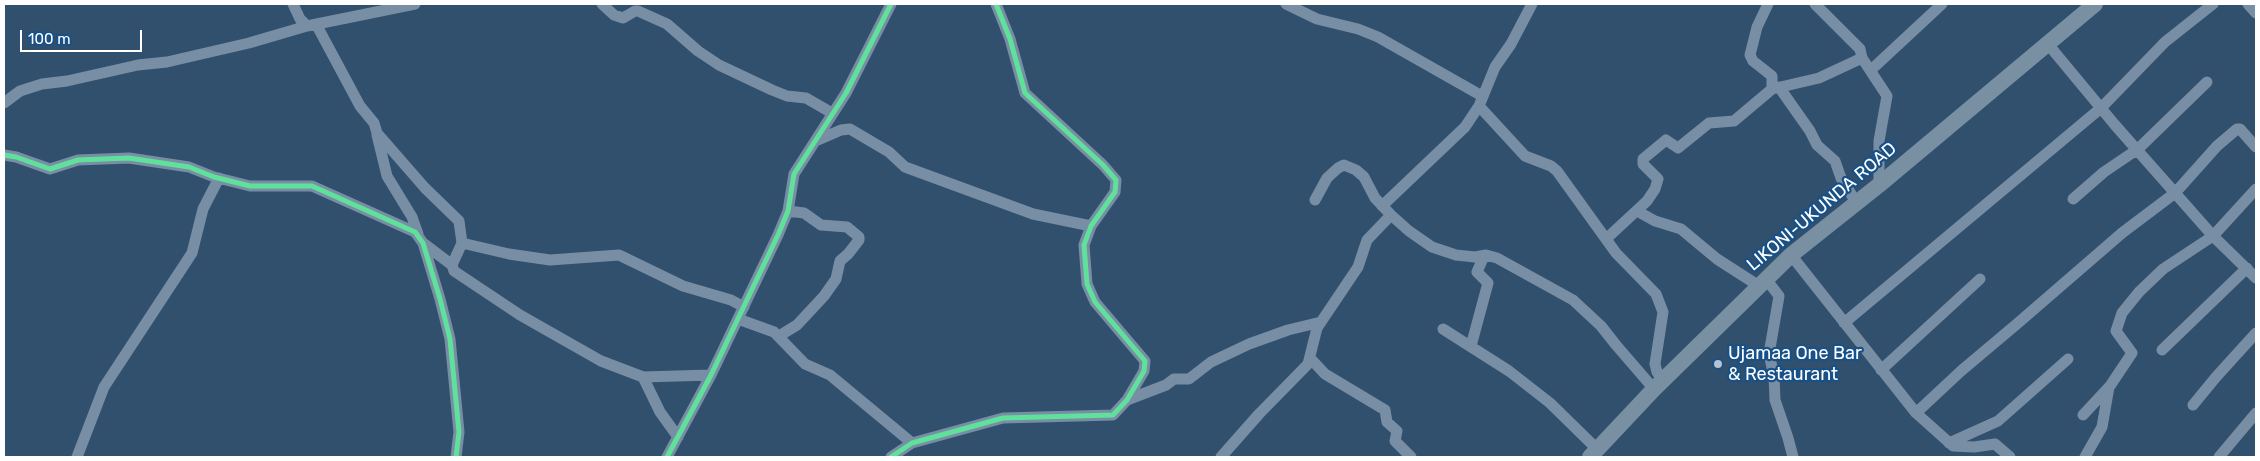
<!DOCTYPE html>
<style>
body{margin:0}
#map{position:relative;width:2260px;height:461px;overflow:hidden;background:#31506e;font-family:Rubik,sans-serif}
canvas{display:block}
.frame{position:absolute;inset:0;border:5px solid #fff;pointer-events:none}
.scale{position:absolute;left:20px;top:30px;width:122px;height:22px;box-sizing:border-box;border:2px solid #fff;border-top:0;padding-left:6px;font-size:15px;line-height:18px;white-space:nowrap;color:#fff;-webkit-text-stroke:4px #185187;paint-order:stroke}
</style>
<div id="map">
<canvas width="2260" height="461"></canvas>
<div class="frame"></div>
<div class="scale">100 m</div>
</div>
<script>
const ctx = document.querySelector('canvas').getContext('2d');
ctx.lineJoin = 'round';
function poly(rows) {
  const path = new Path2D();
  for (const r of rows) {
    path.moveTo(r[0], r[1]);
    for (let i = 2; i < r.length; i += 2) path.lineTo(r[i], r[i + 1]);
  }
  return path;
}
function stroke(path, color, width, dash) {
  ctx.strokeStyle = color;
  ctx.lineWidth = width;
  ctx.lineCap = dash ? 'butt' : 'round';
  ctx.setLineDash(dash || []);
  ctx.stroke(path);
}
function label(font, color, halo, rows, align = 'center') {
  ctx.font = font + ' Rubik,sans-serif';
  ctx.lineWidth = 4.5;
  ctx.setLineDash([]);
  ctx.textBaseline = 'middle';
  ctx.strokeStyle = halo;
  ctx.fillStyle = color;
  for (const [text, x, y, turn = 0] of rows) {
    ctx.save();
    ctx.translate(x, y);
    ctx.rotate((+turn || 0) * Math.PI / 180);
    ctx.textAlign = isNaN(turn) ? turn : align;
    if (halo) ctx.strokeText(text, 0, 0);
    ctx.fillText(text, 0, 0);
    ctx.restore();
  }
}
const minor = poly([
 [293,4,300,19,307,26],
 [602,4,614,15,623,18,635,11,638,11,667,24,698,51,719,65,772,90,787,96,806,98,832,113],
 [1286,4,1317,19,1358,29,1378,37,1482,96],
 [1768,4,1757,27,1750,55,1753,61,1772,76,1772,89],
 [1815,4,1860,49,1862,58,1887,96,1879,141,1879,185],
 [2248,4,2256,13],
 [316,24,360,106,374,123,377,133,425,188,459,221,462,243,452,265,454,271,520,315,601,361,643,377,711,375],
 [2047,43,2115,125,2213,236,2256,278],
 [1871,70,1942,4],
 [1779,87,1810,131,1817,145,1835,161,1841,178,1856,202],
 [4,103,20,91,42,84,67,81,138,65,167,62,249,43,307,26,415,4],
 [1479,106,1525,156,1551,166,1557,171,1616,253,1656,294,1663,312,1655,364,1657,372,1663,381],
 [377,135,387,176,412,217,418,234],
 [818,140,841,130,850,129,889,152,905,167,1033,214,1091,226],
 [4,155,16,157,50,169,78,160,129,158,189,167,214,177,250,186,312,186,415,232,423,243,440,299,450,339,459,432,456,457],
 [2073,199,2104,172,2138,149,2207,82],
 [1315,200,1327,178,1338,168,1344,165,1356,170,1364,177,1375,198,1391,215,1409,231,1432,247,1456,255,1475,257,1486,255,1497,258,1573,300,1601,326,1616,345,1654,389],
 [1382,206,1465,127,1479,106,1495,67,1511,44,1532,4],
 [1637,211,1655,221,1681,229,1717,259,1759,286],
 [1606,239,1647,201,1655,189,1658,179,1643,164,1643,159,1666,140,1678,148,1709,123,1734,121,1772,89,1819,78,1862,58],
 [423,243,452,265],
 [462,243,509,254,550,260,619,255,683,286,731,300,744,307],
 [1791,255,1916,413,1953,446,1974,447,1995,444,2010,457],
 [1766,279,1779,296,1769,354,1774,376,1775,400,1788,438,1793,457],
 [738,319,774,332,805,364,830,375,912,443],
 [1844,323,2101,108,2165,42,2213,4],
 [1443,329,1509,371,1550,403,1598,450],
 [779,336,797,325,824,296,836,279,840,261,848,254,859,240,859,237,847,227,821,225,804,213,788,211],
 [1471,346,1488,283,1477,272,1484,256],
 [2162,350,2247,268],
 [1310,358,1325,374,1385,410,1387,422,1397,431,1395,441,1411,457],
 [1881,370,1980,279],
 [643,377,660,412,678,437],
 [1127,400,1166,385,1174,379,1189,379,1211,362,1249,344,1288,330,1321,322],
 [2193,405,2216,377,2256,333],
 [1916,413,1961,371,2018,323,2122,233,2175,193,2217,146,2237,129,2240,129,2256,147],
 [2083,415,2110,386,2132,353,2116,331,2122,313,2139,292,2163,269,2213,236,2256,189],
 [1949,443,1998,421,2068,359],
 [77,457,104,387,192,253,203,209,219,178],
 [667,457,711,375,778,235,788,211,794,174,846,93,891,4],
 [891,457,912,443,1003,418,1113,415,1127,400,1144,371,1145,361,1095,302,1087,284,1084,245,1091,226,1115,192,1116,180,1103,165,1025,93,1010,39,996,4],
 [1221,457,1259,414,1308,364,1317,328,1358,267,1367,240,1391,215],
 [2085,457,2102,427,2109,387],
 [2219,457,2256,413]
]);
const highway = poly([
 [1590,457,1654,389,1791,255,1879,185,2095,4]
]);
const cycleway = poly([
 [4,155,16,157,50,169,78,160,129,158,189,167,214,177,250,186,312,186,415,232,423,243,440,299,450,339,459,432,456,457],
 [667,457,711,375,778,235,788,211,794,174,846,93,891,4],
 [891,457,912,443,1003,418,1113,415,1127,400,1144,371,1145,361,1095,302,1087,284,1084,245,1091,226,1115,192,1116,180,1103,165,1025,93,1010,39,996,4]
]);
const markers = [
 [1718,364,5,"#b7c2cc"]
];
const streetNames = [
 ["LIKONI-UKUNDA ROAD",1822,207,-40]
];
const poiNames = [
 ["Ujamaa One Bar",1728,354],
 ["& Restaurant",1728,375]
];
stroke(minor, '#788ea4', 11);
stroke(highway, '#7990a3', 16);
stroke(cycleway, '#60e19b', 5);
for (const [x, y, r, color] of markers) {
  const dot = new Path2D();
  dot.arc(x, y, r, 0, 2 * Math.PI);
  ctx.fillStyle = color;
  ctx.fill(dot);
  stroke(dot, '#185187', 2);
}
label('18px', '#fff', '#185187', streetNames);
label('18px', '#fff', '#185187', poiNames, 'left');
</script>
